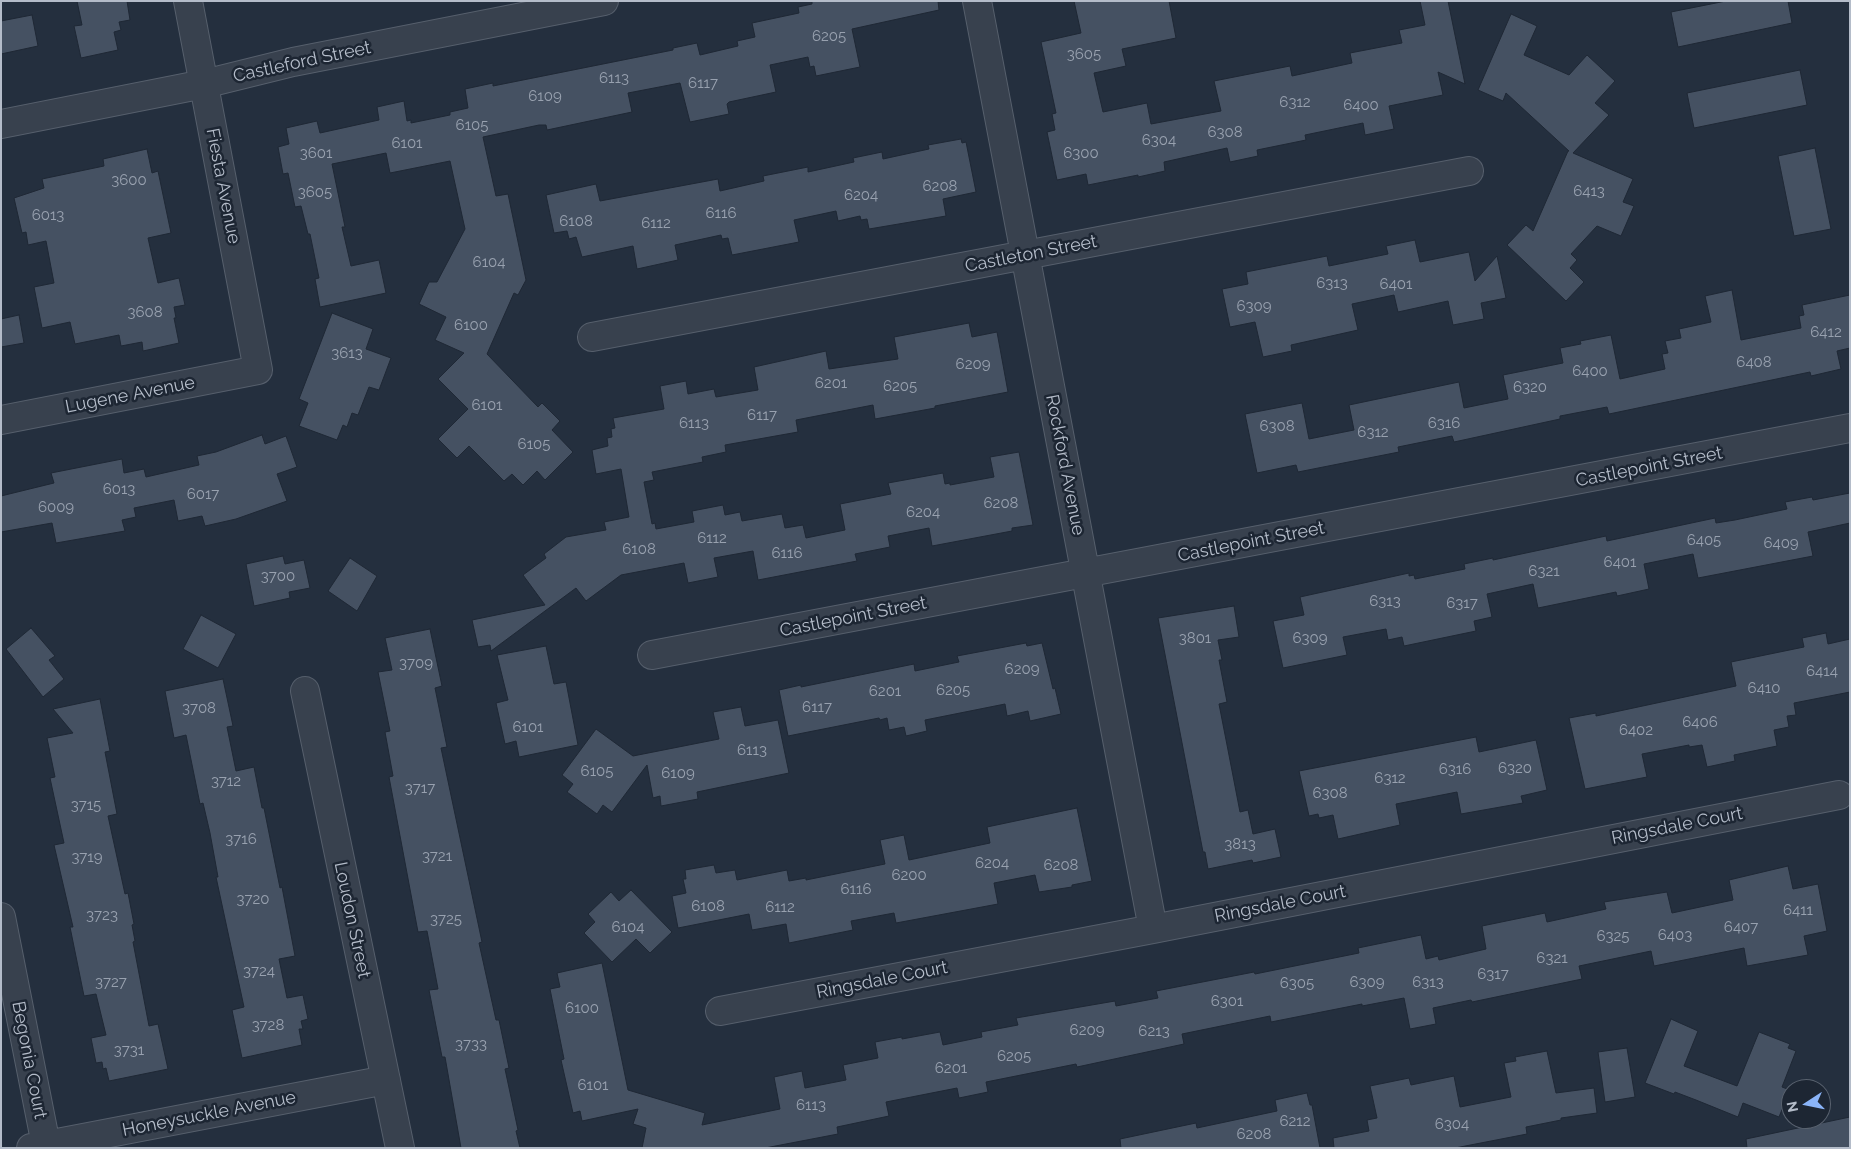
<!DOCTYPE html>
<style>
body{margin:0}
#map{position:relative;width:1851px;height:1149px;overflow:hidden;background:#242f3e;font-family:Raleway,sans-serif}
canvas{display:block}
.frame{position:absolute;inset:0;border:2px solid #b4bcc9;pointer-events:none}
.north{position:absolute;left:1781px;top:1079px;width:50px;height:50px;box-sizing:border-box;background:#1d2633;border:1px solid #59626f;border-radius:50%;rotate:259deg;font-size:14px;font-weight:700;line-height:20px;text-align:center;color:#b4bcc9}
.north::after{content:'';display:block;margin:auto;width:18px;height:22px;background:#8ab4f8;clip-path:polygon(50% 0,100% 100%,50% 72%,0 100%)}
</style>
<div id="map">
<canvas width="1851" height="1149"></canvas>
<div class="frame"></div>
<div class="north">N</div>
</div>
<script>
const ctx = document.querySelector('canvas').getContext('2d');
ctx.lineJoin = 'round';
function fillPath(path, color) {
  ctx.fillStyle = color;
  ctx.fill(path, 'evenodd');
}
function poly(rows) {
  const path = new Path2D();
  for (const r of rows) {
    path.moveTo(r[0], r[1]);
    for (let i = 2; i < r.length; i += 2) path.lineTo(r[i], r[i + 1]);
  }
  return path;
}
function stroke(path, color, width, dash) {
  ctx.strokeStyle = color;
  ctx.lineWidth = width;
  ctx.lineCap = dash ? 'butt' : 'round';
  ctx.setLineDash(dash || []);
  ctx.stroke(path);
}
function label(font, color, halo, rows, align = 'center') {
  ctx.font = font + ' Raleway,sans-serif';
  ctx.lineWidth = 5;
  ctx.setLineDash([]);
  ctx.textBaseline = 'middle';
  ctx.strokeStyle = halo;
  ctx.fillStyle = color;
  for (const [text, x, y, turn = 0] of rows) {
    ctx.save();
    ctx.translate(x, y);
    ctx.rotate((+turn || 0) * Math.PI / 180);
    ctx.textAlign = isNaN(turn) ? turn : align;
    if (halo) ctx.strokeText(text, 0, 0);
    ctx.fillText(text, 0, 0);
    ctx.restore();
  }
}
const building = poly([
 [77,1,127,1,130,20,119,22,121,30,114,32,118,50,81,58,74,26,82,25,77,1],
 [812,1,938,1,939,10,852,29,860,67,816,76,814,66,810,67,808,57,770,65,776,92,729,102,727,104,729,114,690,122,680,83,628,93,632,112,547,130,546,125,539,125,483,137,496,196,508,194,526,280,518,295,514,293,487,354,538,407,542,403,560,421,552,430,573,452,545,480,537,471,523,485,512,474,504,481,469,446,457,458,438,439,468,409,438,379,464,353,435,340,446,317,419,304,429,282,437,282,465,229,450,161,390,173,386,153,332,164,345,227,342,227,351,266,379,260,386,293,320,307,315,279,319,278,310,234,308,234,301,206,295,207,288,173,283,174,278,147,289,144,286,128,317,121,320,133,379,120,377,107,404,101,407,121,411,120,411,123,450,115,450,112,468,108,465,89,493,83,493,86,673,50,673,48,697,43,700,55,738,46,737,41,755,37,752,23,799,13,798,7,812,4,812,1],
 [1074,1,1169,1,1176,38,1122,49,1126,66,1094,73,1103,112,1147,103,1151,124,1221,111,1214,81,1290,66,1292,76,1352,63,1350,53,1402,43,1399,30,1425,25,1420,1,1448,1,1465,84,1438,72,1443,95,1389,106,1394,129,1365,135,1363,123,1305,135,1306,140,1257,150,1258,156,1230,162,1227,148,1164,162,1165,171,1138,177,1138,175,1088,185,1086,174,1057,180,1047,132,1055,130,1052,114,1056,113,1041,42,1081,33,1074,1],
 [1726,1,1788,1,1792,23,1678,47,1671,12,1726,1],
 [1511,14,1537,26,1524,55,1569,75,1587,55,1615,81,1595,103,1609,115,1573,153,1633,179,1623,202,1634,206,1621,236,1597,226,1571,254,1577,260,1570,268,1584,282,1566,301,1507,245,1526,225,1533,231,1568,151,1569,151,1506,93,1503,101,1478,90,1511,14],
 [32,15,38,46,1,54,1,21,32,15],
 [1800,70,1807,105,1694,128,1687,93,1800,70],
 [961,139,962,143,966,142,976,192,943,199,946,216,869,229,867,219,861,220,860,216,838,221,836,211,794,220,799,242,732,255,728,238,722,239,721,235,675,245,678,260,637,269,633,246,582,257,576,237,569,239,567,231,554,233,546,195,596,184,600,201,718,179,720,191,764,181,763,176,808,167,808,172,854,162,853,158,882,152,883,159,929,149,928,145,961,139],
 [1815,148,1831,229,1794,236,1778,156,1815,148],
 [147,149,152,173,158,171,171,233,148,238,158,283,179,278,185,305,174,307,176,318,174,318,179,343,143,351,142,342,121,346,119,335,75,344,70,322,42,328,34,287,54,283,46,241,28,245,26,232,22,233,14,198,44,188,42,179,104,166,103,159,147,149],
 [1415,240,1420,262,1469,252,1475,281,1497,256,1506,298,1481,303,1484,319,1453,325,1448,301,1398,312,1394,295,1352,304,1358,330,1291,345,1292,351,1263,357,1255,322,1230,327,1222,289,1248,284,1246,272,1327,256,1329,266,1388,254,1386,246,1415,240],
 [1732,290,1741,340,1801,328,1799,316,1804,315,1802,305,1850,295,1850,348,1837,351,1841,369,1811,376,1810,372,1609,414,1607,407,1560,416,1560,419,1454,442,1452,436,1398,447,1399,452,1298,472,1296,465,1257,473,1245,414,1302,403,1309,439,1354,430,1349,405,1459,382,1464,408,1508,399,1503,375,1563,363,1560,348,1581,344,1580,341,1611,335,1620,379,1665,369,1662,354,1668,353,1665,341,1681,338,1679,329,1711,322,1705,296,1732,290],
 [332,313,373,329,366,349,391,358,379,390,369,387,358,415,352,413,347,427,343,425,337,440,299,426,308,403,299,399,332,313],
 [19,315,24,343,1,347,1,319,19,315],
 [969,323,972,337,997,332,1008,392,935,406,935,408,875,419,873,405,796,420,798,432,725,445,726,452,702,457,703,462,652,472,654,480,644,482,652,524,655,523,656,529,694,522,692,511,723,505,725,515,740,512,742,521,782,514,785,528,803,525,806,538,845,530,840,504,891,494,888,483,943,473,945,484,950,483,950,485,994,477,990,457,1019,452,1033,525,1012,528,1012,531,932,546,929,528,888,536,890,547,855,554,857,561,758,580,753,551,714,558,718,577,688,583,684,563,621,575,586,601,576,588,491,651,490,645,478,647,472,620,545,605,523,575,546,558,544,554,566,537,606,530,604,522,629,517,621,469,596,474,592,450,608,446,607,438,612,437,611,429,615,428,613,418,664,409,660,386,686,381,688,394,714,389,716,397,758,390,754,367,826,351,829,369,898,359,894,337,969,323],
 [262,435,265,444,286,436,297,467,277,474,287,501,236,519,205,526,202,516,178,521,174,500,134,508,136,517,122,520,125,531,56,543,52,523,1,532,1,496,54,483,51,473,122,459,124,473,144,469,146,477,199,465,197,456,216,452,262,435],
 [1850,493,1850,523,1808,532,1813,556,1698,578,1693,554,1644,564,1649,589,1617,596,1616,592,1538,608,1533,584,1487,594,1492,617,1474,621,1476,631,1404,646,1402,637,1388,640,1386,629,1343,637,1347,655,1283,668,1273,621,1304,615,1300,597,1409,573,1409,576,1414,575,1415,579,1465,569,1464,564,1493,558,1493,560,1606,536,1607,541,1715,518,1716,523,1735,520,1787,509,1785,502,1812,497,1813,500,1850,493],
 [283,556,285,564,304,560,310,588,289,592,290,598,254,606,246,564,283,556],
 [350,558,377,576,357,611,328,591,350,558],
 [1234,606,1239,637,1218,640,1222,660,1219,660,1227,702,1219,704,1228,750,1240,812,1248,810,1253,834,1275,829,1281,857,1253,863,1252,860,1208,869,1205,852,1203,852,1158,618,1234,606],
 [201,615,236,634,218,668,183,649,201,615],
 [31,628,55,656,49,660,64,679,43,697,6,649,31,628],
 [430,629,442,686,435,688,447,747,441,748,482,942,479,943,496,1020,499,1020,509,1068,505,1069,518,1130,516,1131,520,1148,461,1148,445,1057,442,1057,429,990,438,989,427,931,418,932,389,777,393,776,385,732,390,731,378,672,392,670,385,638,430,629],
 [1826,633,1828,644,1850,639,1850,692,1794,703,1796,715,1787,716,1789,727,1774,730,1777,746,1734,755,1735,761,1707,767,1702,745,1689,747,1689,745,1642,754,1647,777,1585,789,1569,718,1596,713,1596,716,1736,686,1731,662,1804,647,1802,638,1826,633],
 [1026,643,1027,646,1042,643,1053,689,1055,688,1061,714,1030,721,1028,711,1007,716,1005,704,925,720,927,731,906,736,904,727,889,730,887,718,880,720,879,718,788,736,779,690,801,685,801,687,914,664,915,671,959,662,957,656,1026,643],
 [546,646,554,684,566,682,578,745,519,757,516,741,505,744,496,703,508,700,497,655,546,646],
 [223,679,233,726,227,727,236,771,254,767,262,808,264,808,280,888,282,887,295,956,279,959,287,998,303,995,308,1019,301,1021,303,1029,299,1029,302,1045,242,1058,232,1010,244,1007,216,877,218,877,210,833,203,803,200,804,186,735,174,738,165,691,223,679],
 [100,699,110,751,105,752,117,814,108,816,125,894,128,893,134,924,132,925,135,941,133,942,149,1026,158,1024,168,1069,109,1081,106,1068,103,1069,102,1062,96,1063,91,1038,106,1035,96,994,84,996,70,927,73,927,54,845,64,843,50,778,55,777,47,738,73,733,53,709,100,699],
 [741,707,745,726,778,720,789,773,697,792,698,799,661,806,660,796,653,798,647,765,612,812,603,805,597,814,567,792,573,784,562,775,596,729,633,756,719,739,713,712,741,707],
 [1476,737,1479,752,1536,740,1547,790,1521,796,1523,803,1461,814,1457,792,1396,804,1400,825,1338,839,1333,815,1319,818,1318,814,1309,816,1299,771,1476,737],
 [1077,808,1092,881,1072,885,1072,887,1039,892,1035,875,994,883,998,904,896,923,894,913,851,921,853,930,789,943,786,924,752,930,749,914,678,928,672,896,686,893,683,879,686,879,685,870,714,865,716,873,735,870,737,880,787,870,789,881,806,878,806,880,885,864,880,840,904,835,909,860,990,843,987,827,1077,808],
 [1788,866,1793,889,1818,884,1827,931,1804,936,1808,955,1747,966,1744,948,1654,966,1651,951,1579,966,1582,979,1472,1002,1471,1000,1433,1008,1436,1024,1410,1029,1404,998,1362,1006,1362,1004,1271,1022,1270,1016,1182,1034,1184,1044,1077,1067,1076,1064,986,1082,988,1092,959,1098,957,1088,886,1102,889,1116,837,1127,838,1134,765,1148,642,1148,646,1128,633,1124,638,1109,582,1121,580,1111,573,1113,561,1060,564,1059,550,989,560,987,557,973,602,963,628,1090,705,1113,702,1125,780,1109,774,1077,802,1071,805,1088,846,1080,843,1065,878,1058,875,1042,902,1037,902,1039,940,1032,943,1045,982,1037,981,1032,1018,1025,1016,1018,1115,1001,1116,1006,1158,998,1156,991,1254,972,1255,974,1359,953,1358,948,1421,935,1426,959,1438,956,1439,960,1486,949,1482,926,1545,913,1547,922,1606,909,1604,902,1667,892,1672,913,1733,900,1729,880,1788,866],
 [631,890,672,932,650,953,636,939,612,962,584,933,595,922,588,914,611,892,619,901,631,890],
 [1671,1019,1698,1031,1684,1066,1737,1086,1759,1032,1790,1044,1788,1048,1796,1051,1782,1087,1790,1090,1779,1117,1743,1103,1738,1117,1696,1100,1675,1092,1674,1094,1645,1083,1671,1019],
 [1627,1048,1635,1097,1605,1102,1598,1052,1627,1048],
 [1547,1051,1556,1093,1594,1088,1597,1113,1561,1118,1561,1120,1526,1127,1527,1134,1455,1148,1334,1148,1333,1138,1369,1131,1367,1120,1377,1118,1370,1086,1409,1078,1411,1085,1454,1076,1460,1107,1511,1097,1504,1063,1516,1061,1515,1057,1547,1051],
 [1307,1093,1310,1105,1312,1105,1320,1148,1121,1148,1120,1139,1196,1123,1197,1128,1277,1111,1275,1100,1307,1093],
 [1850,1117,1850,1148,1747,1148,1746,1139,1850,1117]
]);
const minor = poly([
 [977,1,1153,929],
 [1,124,204,84,293,62,604,1],
 [592,337,1469,171],
 [1,420,258,370,188,1],
 [652,655,1850,428],
 [305,691,400,1148],
 [1,917,46,1145],
 [720,1011,1153,929,1839,795],
 [31,1148,386,1080]
]);
const numberNames = [
 ["6205",829,36],
 ["3605",1084,54],
 ["6113",614,78],
 ["6117",703,83],
 ["6109",545,96],
 ["6312",1295,102],
 ["6400",1361,105],
 ["6105",472,125],
 ["6308",1225,132],
 ["6304",1159,140],
 ["6101",407,143],
 ["3601",316,153],
 ["6300",1081,153],
 ["3600",129,180],
 ["6208",940,186],
 ["6413",1589,191],
 ["3605",315,192],
 ["6204",861,195],
 ["6116",721,213],
 ["6013",48,215],
 ["6108",576,221],
 ["6112",656,223],
 ["6104",489,262],
 ["6313",1332,283],
 ["6401",1396,284],
 ["6309",1254,306],
 ["3608",145,312],
 ["6100",471,325],
 ["6412",1826,332],
 ["3613",347,353],
 ["6408",1754,362],
 ["6209",973,364],
 ["6400",1590,371],
 ["6201",831,383],
 ["6205",900,386],
 ["6320",1530,387],
 ["6101",487,405],
 ["6117",762,415],
 ["6113",694,423],
 ["6316",1444,423],
 ["6308",1277,426],
 ["6312",1373,432],
 ["6105",534,444],
 ["6013",119,489],
 ["6017",203,494],
 ["6208",1001,503],
 ["6009",56,507],
 ["6204",923,512],
 ["6112",712,538],
 ["6405",1704,540],
 ["6409",1781,543],
 ["6108",639,549],
 ["6116",787,553],
 ["6401",1620,562],
 ["6321",1544,571],
 ["3700",278,576],
 ["6313",1385,601],
 ["6317",1462,603],
 ["3801",1195,638],
 ["6309",1310,638],
 ["3709",416,663],
 ["6209",1022,669],
 ["6414",1822,671],
 ["6410",1764,688],
 ["6205",953,690],
 ["6201",885,691],
 ["6117",817,707],
 ["3708",199,708],
 ["6406",1700,722],
 ["6101",528,727],
 ["6402",1636,730],
 ["6113",752,750],
 ["6320",1515,768],
 ["6316",1455,769],
 ["6105",597,771],
 ["6109",678,773],
 ["6312",1390,778],
 ["3712",226,781],
 ["3717",420,788],
 ["6308",1330,793],
 ["3715",86,805],
 ["3716",241,839],
 ["3813",1240,844],
 ["3721",437,856],
 ["3719",87,857],
 ["6204",992,863],
 ["6208",1061,865],
 ["6200",909,875],
 ["6116",856,889],
 ["3720",253,899],
 ["6108",708,906],
 ["6112",780,907],
 ["6411",1798,910],
 ["3723",102,915],
 ["3725",446,919],
 ["6104",628,927],
 ["6407",1741,927],
 ["6403",1675,935],
 ["6325",1613,936],
 ["6321",1552,958],
 ["3724",259,971],
 ["6317",1493,974],
 ["3727",111,982],
 ["6309",1367,982],
 ["6313",1428,982],
 ["6305",1297,983],
 ["6301",1227,1001],
 ["6100",582,1008],
 ["3728",268,1025],
 ["6209",1087,1030],
 ["6213",1154,1031],
 ["3733",471,1044],
 ["3731",129,1050],
 ["6205",1014,1056],
 ["6201",951,1068],
 ["6101",593,1085],
 ["6113",811,1105],
 ["6212",1295,1121],
 ["6304",1452,1124],
 ["6208",1254,1134]
];
const streetNames = [
 ["Castleford Street",302,62,-12],
 ["Fiesta Avenue",223,186,79],
 ["Castleton Street",1031,254,-11],
 ["Lugene Avenue",130,395,-11],
 ["Rockford Avenue",1065,465,79],
 ["Castlepoint Street",1649,467,-11],
 ["Castlepoint Street",1251,542,-11],
 ["Castlepoint Street",853,617,-11],
 ["Ringsdale Court",1677,826,-11],
 ["Ringsdale Court",1280,904,-11],
 ["Loudon Street",352,920,78],
 ["Ringsdale Court",882,980,-11],
 ["Begonia Court",29,1060,79],
 ["Honeysuckle Avenue",209,1114,-11]
];
fillPath(building, '#455162');
stroke(building, '#1f2835', 1);
stroke(minor, '#565f6c', 30);
stroke(minor, '#38414e', 28);
label('15px', '#98a1af', null, numberNames);
label('18px', '#b4bcc9', '#1d2633', streetNames);
</script>
